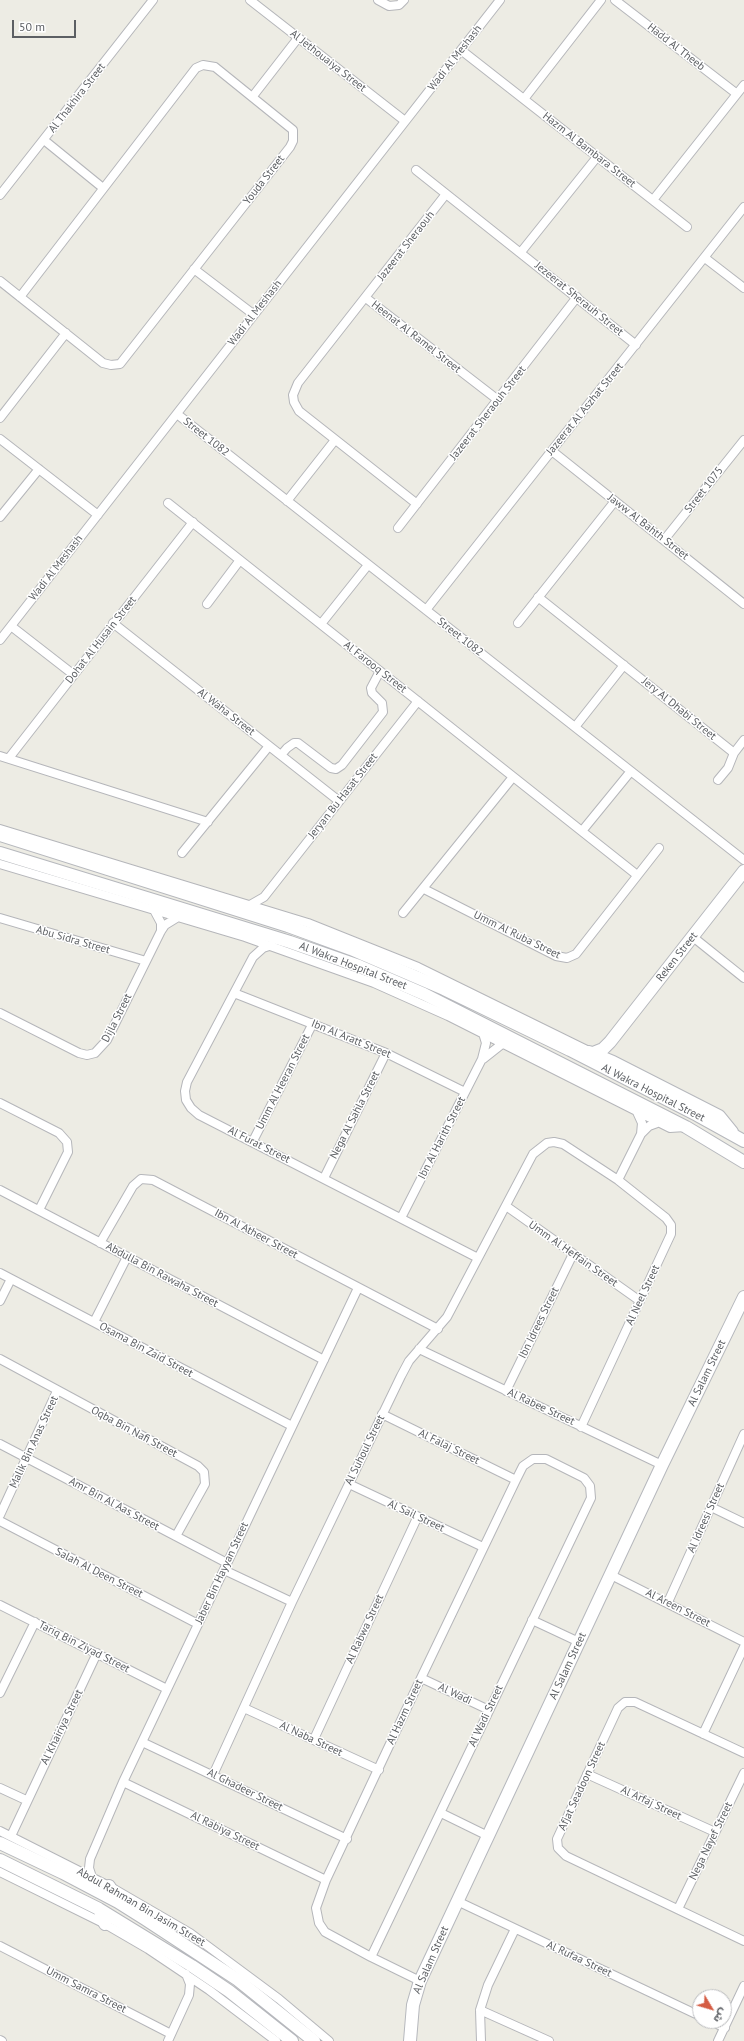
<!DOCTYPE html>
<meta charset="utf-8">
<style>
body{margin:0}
#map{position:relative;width:744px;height:2041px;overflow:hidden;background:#edece4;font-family:"PT Sans","Noto Sans Arabic",sans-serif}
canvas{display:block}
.north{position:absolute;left:692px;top:1989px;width:40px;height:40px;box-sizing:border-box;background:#fff;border:1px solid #bebfc1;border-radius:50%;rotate:128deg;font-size:11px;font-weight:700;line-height:16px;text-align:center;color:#5c5f63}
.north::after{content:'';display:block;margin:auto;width:14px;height:18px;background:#d45c43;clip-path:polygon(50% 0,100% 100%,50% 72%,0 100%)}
.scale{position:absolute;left:12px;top:20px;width:64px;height:18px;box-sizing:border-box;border:2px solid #5c5f63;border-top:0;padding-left:5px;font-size:12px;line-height:14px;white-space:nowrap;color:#5c5f63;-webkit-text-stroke:3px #fff;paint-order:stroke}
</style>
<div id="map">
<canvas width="744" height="2041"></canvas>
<div class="north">ش</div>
<div class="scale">50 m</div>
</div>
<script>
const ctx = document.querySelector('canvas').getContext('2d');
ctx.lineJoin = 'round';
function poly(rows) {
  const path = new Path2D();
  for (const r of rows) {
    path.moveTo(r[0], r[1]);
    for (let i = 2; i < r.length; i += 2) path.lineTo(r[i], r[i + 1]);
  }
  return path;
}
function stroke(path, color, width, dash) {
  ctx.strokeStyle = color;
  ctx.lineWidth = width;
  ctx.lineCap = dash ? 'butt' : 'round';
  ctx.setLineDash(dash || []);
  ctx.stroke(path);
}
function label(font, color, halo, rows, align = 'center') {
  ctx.font = font + ' "PT Sans",sans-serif';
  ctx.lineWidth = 3;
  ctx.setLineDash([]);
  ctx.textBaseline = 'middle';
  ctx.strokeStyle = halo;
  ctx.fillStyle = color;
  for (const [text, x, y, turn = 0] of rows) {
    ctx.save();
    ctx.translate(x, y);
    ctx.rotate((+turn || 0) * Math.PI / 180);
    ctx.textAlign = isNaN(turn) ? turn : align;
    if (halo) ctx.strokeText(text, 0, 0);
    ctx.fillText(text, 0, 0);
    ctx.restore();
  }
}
const street = poly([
 [250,0,405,121],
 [378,0,389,6,399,5,404,0],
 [615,0,737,94],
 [461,50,687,227],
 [253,96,298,38],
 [524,99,601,0],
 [44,140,103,188],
 [416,170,636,345],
 [0,195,153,0],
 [653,200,744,85],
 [521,252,597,157],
 [705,258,744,288],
 [194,269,253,314],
 [0,281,103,363,111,365,120,364,290,147,293,141,293,130,215,67,203,65,196,68,20,297],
 [366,298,498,400],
 [177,414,744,860],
 [0,418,66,333],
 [0,439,98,515],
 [552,451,744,604],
 [287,501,335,440],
 [168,503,637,875],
 [417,504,299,411,294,402,293,395,298,383,446,194],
 [0,517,39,469],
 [398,528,577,297],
 [664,540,744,440],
 [538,597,734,753],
 [207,604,240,560],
 [426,610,744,207],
 [113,623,339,801],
 [518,623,615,501],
 [321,624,368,565],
 [11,626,74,675],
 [0,640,500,0],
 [575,727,624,665],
 [281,755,287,748,294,743,298,743,331,768,336,769,342,765,383,712,382,703,372,693,371,688,380,671],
 [0,756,208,822],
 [9,758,193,522],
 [718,780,728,768,734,753,744,740],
 [0,829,308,923,418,967,593,1053],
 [582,831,631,771],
 [182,853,269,746],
 [0,864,245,937,374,983,448,1016,670,1128,685,1127],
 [424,889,556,956,567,958,576,954,659,848],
 [250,905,264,897,418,701],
 [154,910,161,923,161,931],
 [403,913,513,777],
 [0,918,146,961],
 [693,937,744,978],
 [272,945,263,948,253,957,187,1082,185,1091,186,1100,191,1108,199,1115,478,1258],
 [234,993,386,1053,465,1092],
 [0,1013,79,1053,87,1055,95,1053,107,1040,161,931,165,925,178,917],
 [483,1059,502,1044],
 [0,1103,59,1133,67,1142,68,1152,39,1210],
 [637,1112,642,1123,641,1134],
 [253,1141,313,1023],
 [324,1178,386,1053],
 [618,1180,641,1134,649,1126,660,1122],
 [0,1190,324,1360],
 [506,1206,640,1301],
 [401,1218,482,1059,486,1043,483,1033],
 [100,1243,133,1186,141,1179,153,1180,438,1329],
 [0,1273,292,1426],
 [0,1301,11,1279],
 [94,1322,127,1257],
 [419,1349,662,1465],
 [0,1359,198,1466,204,1472,205,1484,176,1536],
 [506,1391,573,1254],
 [382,1414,516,1480],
 [0,1444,227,1563],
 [349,1484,483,1547],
 [711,1507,744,1523],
 [0,1515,57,1391],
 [0,1521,198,1624],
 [224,1570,292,1602],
 [611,1575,744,1642],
 [668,1602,744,1434],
 [0,1605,167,1689],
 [532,1620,579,1642],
 [421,1678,489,1710],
 [0,1693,35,1622],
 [244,1708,379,1770],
 [703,1734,744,1647],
 [314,1739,417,1518],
 [142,1742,347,1839],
 [744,1753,635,1702,625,1702,618,1708,557,1839,558,1848,566,1856,744,1941],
 [587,1774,715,1832],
 [213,1775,292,1602,401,1376,409,1361,447,1317,533,1154,547,1143,554,1142,563,1144,618,1180,666,1218,671,1225,671,1234,581,1427],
 [123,1782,326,1880],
 [0,1788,26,1800],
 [441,1813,488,1836],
 [0,1831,109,1886,190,1933,279,1999,329,2041],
 [11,1836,97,1653],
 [0,1872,105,1924,148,1949,209,1990,276,2041],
 [92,1877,89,1868,90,1859,123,1782,358,1288],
 [457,1901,700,2016],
 [678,1909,744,1773],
 [0,1946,171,2034],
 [371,1957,591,1498,590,1486,584,1478,546,1459,533,1459,523,1466,516,1480,421,1678,326,1880,316,1908,319,1923,325,1932,371,1957,420,1981],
 [480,2010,549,2041],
 [711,2021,725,2028],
 [0,2040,2,2041],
 [168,2041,189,1995,190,1984,186,1974],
 [481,2041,480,2010,488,1985,515,1929],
 [718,2041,744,1986]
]);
const secondary = poly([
 [0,835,288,926,351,949,444,989,570,1050,697,1115,744,1141],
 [0,853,290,942,359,966,424,994,686,1127,744,1162],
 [589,1052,613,1062,719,1116,732,1132],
 [593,1053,603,1049,610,1042,744,871],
 [0,1843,63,1873,118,1902,145,1919,238,1980,314,2041],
 [0,1860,99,1909,192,1966,229,1991,292,2041],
 [109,1886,118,1902],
 [99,1909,105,1924],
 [410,2041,413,2005,420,1981,662,1465,744,1297]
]);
const streetNames = [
 ["Hadd Al Theeb",676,47,38],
 ["Wadi Al Meshash",455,58,-52],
 ["Al Jethouaiya Street",328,61,38],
 ["Al Thakhira Street",77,98,-52],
 ["Hazm Al Bambara Street",589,150,38],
 ["Youda Street",264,180,-52],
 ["Jazeerat Sheraouh",406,246,-52],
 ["Jezeerat Sherauh Street",579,299,39],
 ["Wadi Al Meshash",255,313,-52],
 ["Heenat Al Ramel Street",416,337,38],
 ["Jazeerat Al Aszhat Street",585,409,-51],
 ["Jazeerat Sheraouh Street",488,413,-52],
 ["Street 1082",206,437,38],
 ["Street 1075",704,490,-52],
 ["Jaww Al Bahth Street",648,527,38],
 ["Wadi Al Meshash",56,568,-52],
 ["Street 1082",460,637,38],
 ["Dohat Al Husain Street",101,640,-52],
 ["Al Farooq Street",375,667,38],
 ["Jery Al Dhabi Street",679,709,39],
 ["Al Waha Street",226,712,38],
 ["Jeryan Bu Hasat Street",343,796,-52],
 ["Umm Al Ruba Street",517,935,26],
 ["Abu Sidra Street",73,940,16],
 ["Reken Street",677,957,-52],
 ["Al Wakra Hospital Street",353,966,21],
 ["Dijla Street",117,1018,-63],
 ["Ibn Al Aratt Street",351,1039,22],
 ["Umm Al Heeran Street",283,1082,-63],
 ["Al Wakra Hospital Street",653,1093,27],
 ["Nega Al Sahla Street",355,1115,-63],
 ["Ibn Al Harith Street",442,1138,-63],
 ["Al Furat Street",259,1145,27],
 ["Ibn Al Atheer Street",256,1234,28],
 ["Umm Al Heffain Street",573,1254,35],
 ["Abdulla Bin Rawaha Street",162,1275,28],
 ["Al Neel Street",643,1295,-65],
 ["Ibn Idrees Street",539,1323,-64],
 ["Osama Bin Zaid Street",146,1350,28],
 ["Al Salam Street",707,1373,-64],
 ["Al Rabee Street",541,1407,25],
 ["Oqba Bin Nafi Street",134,1432,28],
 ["Malik Bin Anas Street",34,1442,-65],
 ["Al Falaj Street",449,1447,26],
 ["Al Suhoul Street",365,1450,-64],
 ["Amr Bin Al Aas Street",114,1504,28],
 ["Al Sail Street",416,1516,25],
 ["Al Idreesi Street",706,1518,-66],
 ["Salah Al Deen Street",99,1573,27],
 ["Jaber Bin Hayyan Street",222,1573,-65],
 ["Al Areen Street",678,1608,27],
 ["Al Rabwa Street",365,1629,-65],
 ["Tariq Bin Ziyad Street",84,1647,27],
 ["Al Salam Street",568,1666,-65],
 ["Al Wadi",455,1694,25],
 ["Al Hazm Street",405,1712,-65],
 ["Al Wadi Street",486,1716,-65],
 ["Al Khairiya Street",62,1727,-64],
 ["Al Naba Street",311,1739,25],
 ["Afjat Seadoon Street",582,1786,-65],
 ["Al Ghadeer Street",245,1790,26],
 ["Al Arfaj Street",651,1803,25],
 ["Al Rabiya Street",225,1831,26],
 ["Nega Nayef Street",711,1841,-64],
 ["Abdul Rahman Bin Jasim Street",141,1907,30],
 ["Al Rufaa Street",579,1959,25],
 ["Al Salam Street",431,1960,-66],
 ["Umm Samra Street",86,1990,27]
];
stroke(street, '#b5b6ba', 10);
stroke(secondary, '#b6b8bd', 14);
stroke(street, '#fff', 8);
stroke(secondary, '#fff', 12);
label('11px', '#5c5f63', '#fff', streetNames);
</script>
